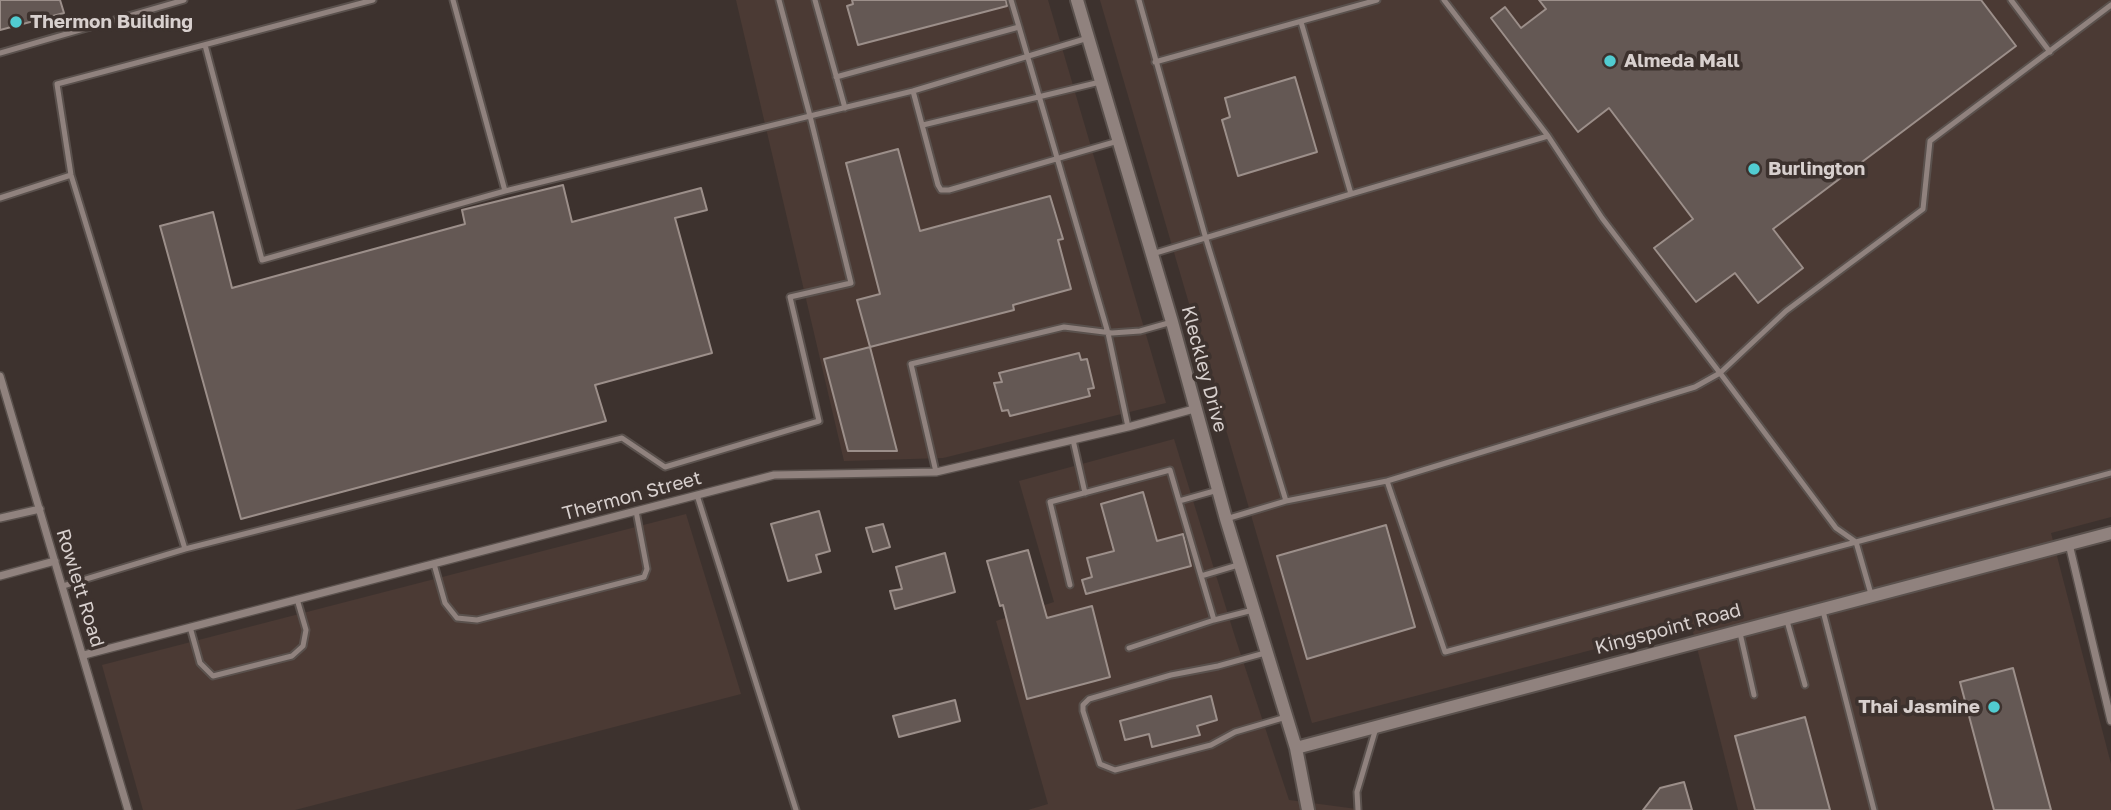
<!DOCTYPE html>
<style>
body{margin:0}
canvas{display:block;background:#3d322e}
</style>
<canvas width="2111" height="810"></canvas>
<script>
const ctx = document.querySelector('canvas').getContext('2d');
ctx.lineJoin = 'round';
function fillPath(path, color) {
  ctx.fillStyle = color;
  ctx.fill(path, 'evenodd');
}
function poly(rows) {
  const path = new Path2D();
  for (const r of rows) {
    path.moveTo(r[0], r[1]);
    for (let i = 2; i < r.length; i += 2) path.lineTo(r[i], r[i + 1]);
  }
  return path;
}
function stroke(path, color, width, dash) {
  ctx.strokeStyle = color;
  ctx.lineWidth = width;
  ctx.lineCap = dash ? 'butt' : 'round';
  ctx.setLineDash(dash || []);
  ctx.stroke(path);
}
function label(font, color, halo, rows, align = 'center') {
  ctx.font = font + ' "Golos Text",sans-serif';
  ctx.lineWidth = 7;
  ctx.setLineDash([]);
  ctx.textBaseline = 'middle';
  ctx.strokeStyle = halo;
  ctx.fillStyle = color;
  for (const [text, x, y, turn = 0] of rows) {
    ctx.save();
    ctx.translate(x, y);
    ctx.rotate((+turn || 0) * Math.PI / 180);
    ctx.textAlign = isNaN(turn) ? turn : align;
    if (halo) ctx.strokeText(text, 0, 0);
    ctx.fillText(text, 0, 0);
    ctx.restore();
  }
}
const built = poly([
 [736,0,1048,0,1166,403,943,458,844,461],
 [1100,0,2111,0,2111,517,2051,533,2111,764,2111,810,1738,810,1691,624,1312,723],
 [1174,439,1235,637,1289,800,1364,810,1028,810,1048,804,996,621,1054,602,1019,481],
 [686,514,741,694,295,810,143,810,102,665]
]);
const building = poly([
 [0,0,60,0,64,13,0,30,0,0],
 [852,0,1006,0,1007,6,858,45,847,6,853,4,852,0],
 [1539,0,1981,0,2016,46,1773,229,1803,268,1758,303,1735,273,1696,302,1654,248,1693,219,1609,108,1578,132,1491,18,1505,7,1521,28,1546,9,1539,0],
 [1295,77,1317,152,1238,176,1222,120,1230,117,1225,98,1295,77],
 [898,149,920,231,1050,196,1063,239,1058,240,1071,289,1013,305,1014,310,870,347,857,300,880,294,846,163,898,149],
 [563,185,572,222,701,188,707,210,675,218,712,353,595,385,606,421,241,519,160,226,213,212,232,288,465,224,462,210,563,185],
 [870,347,897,451,848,451,824,359,870,347],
 [1079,353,1081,360,1087,359,1094,388,1088,389,1090,396,1010,416,1008,410,1002,411,994,383,1002,382,999,373,1079,353],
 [1143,492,1157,541,1183,534,1191,566,1086,594,1082,580,1092,577,1087,558,1114,551,1101,504,1143,492],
 [819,511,830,551,816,555,821,572,788,581,771,524,819,511],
 [883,524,890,547,873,552,866,528,883,524],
 [1386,525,1415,627,1307,659,1277,556,1386,525],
 [1028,550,1047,618,1092,606,1110,677,1027,699,1003,605,1000,606,987,561,1028,550],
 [945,553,955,592,895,609,890,591,902,589,896,567,945,553],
 [2013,668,2051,810,1994,810,1960,682,2013,668],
 [1211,696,1217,720,1197,726,1200,735,1152,747,1149,734,1125,740,1120,721,1211,696],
 [955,700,960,721,899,737,893,716,955,700],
 [1805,717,1830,810,1755,810,1735,736,1805,717],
 [1684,782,1692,810,1643,810,1660,788,1684,782]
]);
const service = poly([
 [453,0,505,191,810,116,779,0],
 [815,0,845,108],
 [1139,0,1206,239,1286,501],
 [1444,0,1548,136,1602,218,1720,373,1786,311,1923,209,1930,141,2111,5],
 [2011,0,2050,52],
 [1019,27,1108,333,1128,427],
 [205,45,262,260,505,191],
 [0,53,184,0],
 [1155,62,1377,0],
 [836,77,1019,27,1011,0],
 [913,91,938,185,941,190,949,190,1118,141],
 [923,125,1100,82],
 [1351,194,1548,136],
 [0,198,71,175],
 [1152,254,1351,194,1301,22],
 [1073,440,1085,493],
 [936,472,911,364,1064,327,1112,333,1140,331,1172,322],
 [1387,481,1445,652,1856,542,1871,594],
 [697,495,796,810],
 [1226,519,1286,501,1387,481,1695,387,1720,373,1836,528,1856,542,2111,473],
 [185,549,71,175,57,84,373,0],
 [434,564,445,603,457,618,477,620,644,577,647,569,636,511],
 [1201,576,1238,565],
 [1070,585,1050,502,1170,470,1179,501,1218,490],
 [63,586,185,549,622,438,665,467,819,421,790,297,851,283,810,116,913,91,1088,38],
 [1823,611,1874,810],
 [1214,620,1253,610],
 [1787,621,1805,685],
 [190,627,200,663,213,676,292,656,303,646,306,630,297,599],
 [1740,633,1754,695],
 [1129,648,1214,620,1179,501],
 [1265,653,1218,666,1171,675,1089,699,1083,705,1083,711,1100,764,1115,770,1211,745,1235,732,1286,717],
 [1358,810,1357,792,1376,728]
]);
const minor = poly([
 [0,376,128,810],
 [0,518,40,509],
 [2069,544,2111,721],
 [0,576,55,561],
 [84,655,774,475,936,472,1128,427,1194,409]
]);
const tertiary = poly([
 [1077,0,1172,322,1226,519,1296,748,1308,810],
 [1296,748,2111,533]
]);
const markers = [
 [16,22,7,"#51ccd1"],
 [1610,61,7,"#51ccd1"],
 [1754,169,7,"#51ccd1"],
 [1994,707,7,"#51ccd1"]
];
const poiNames = [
 ["Thermon Building",30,22],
 ["Almeda Mall",1624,61],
 ["Burlington",1768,169],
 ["Thai Jasmine",1980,707,"right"]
];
const streetNames = [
 ["Kleckley Drive",1204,369,75],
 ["Thermon Street",632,496,-15],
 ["Rowlett Road",80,588,73],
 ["Kingspoint Road",1668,629,-15]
];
fillPath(built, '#4b3a34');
fillPath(building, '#645854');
stroke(building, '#9c8f8a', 2);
stroke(service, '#5a514d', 9);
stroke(minor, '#5a514d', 10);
stroke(tertiary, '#5a514d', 16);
stroke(service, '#90827e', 5);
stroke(minor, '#90827e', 7);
stroke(tertiary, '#90827e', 12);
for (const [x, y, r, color] of markers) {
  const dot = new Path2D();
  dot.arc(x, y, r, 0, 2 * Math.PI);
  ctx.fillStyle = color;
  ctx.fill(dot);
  stroke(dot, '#3d322e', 2.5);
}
label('bold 19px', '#d8d0ce', '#3d322e', poiNames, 'left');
label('19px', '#d8d0ce', '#3d322e', streetNames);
</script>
